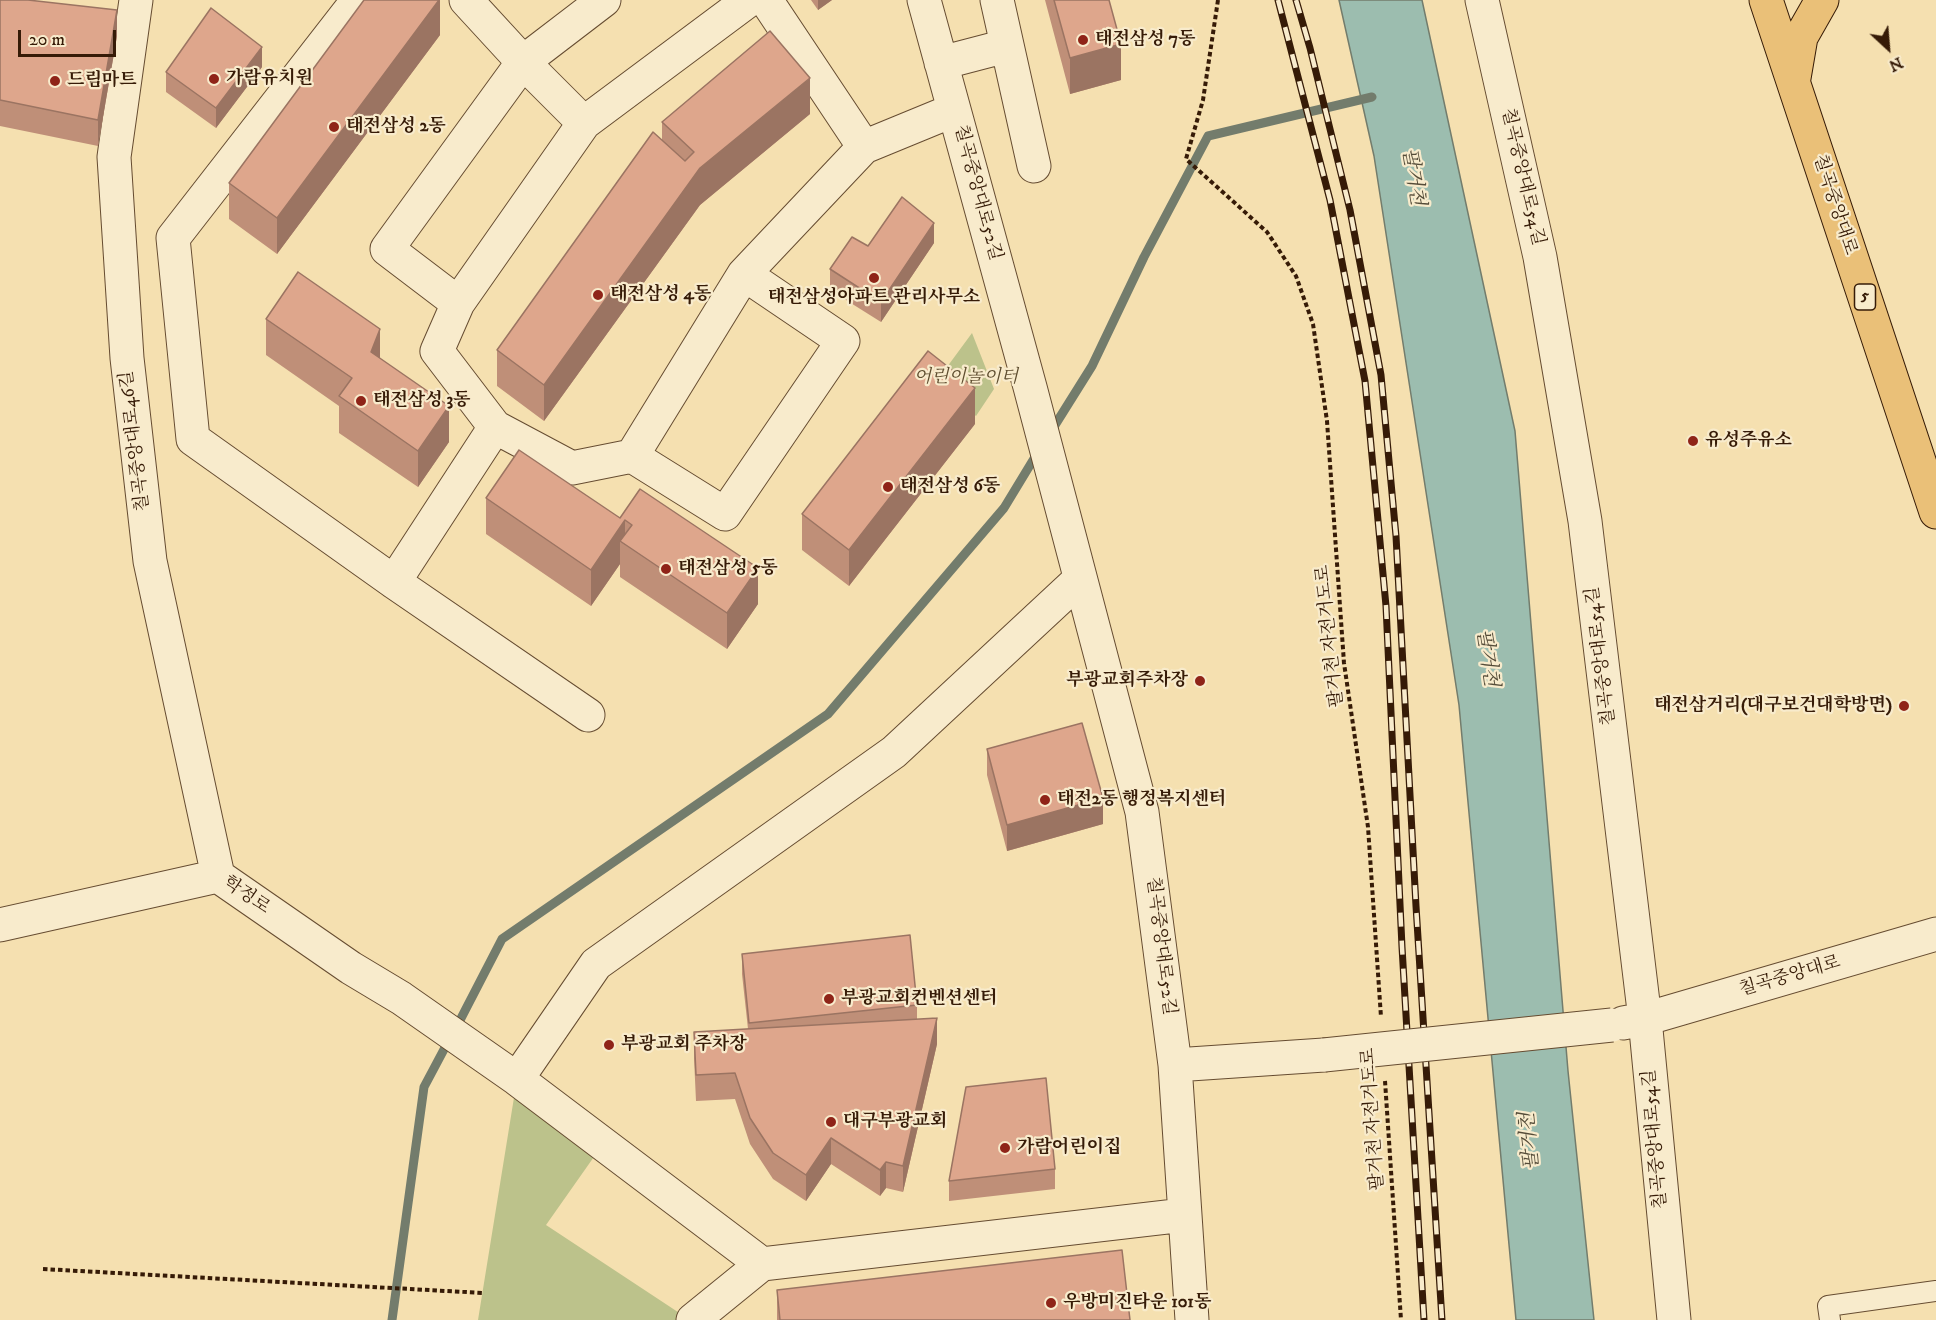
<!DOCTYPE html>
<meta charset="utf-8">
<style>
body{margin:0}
#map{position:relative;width:1936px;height:1320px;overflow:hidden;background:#f5e0b0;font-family:"IM FELL DW Pica",serif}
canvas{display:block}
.north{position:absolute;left:1858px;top:18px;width:60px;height:60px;-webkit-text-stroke:4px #f8ebcc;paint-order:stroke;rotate:154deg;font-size:16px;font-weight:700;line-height:24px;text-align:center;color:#361b07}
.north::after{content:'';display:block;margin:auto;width:21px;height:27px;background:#361b07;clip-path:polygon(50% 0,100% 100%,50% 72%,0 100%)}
.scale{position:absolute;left:18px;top:30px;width:98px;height:27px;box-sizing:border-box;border:3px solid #361b07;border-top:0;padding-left:8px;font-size:18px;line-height:21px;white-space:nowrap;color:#361b07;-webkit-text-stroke:4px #f8ebcc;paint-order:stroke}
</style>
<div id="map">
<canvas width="1936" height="1320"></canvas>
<div class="north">N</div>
<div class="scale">20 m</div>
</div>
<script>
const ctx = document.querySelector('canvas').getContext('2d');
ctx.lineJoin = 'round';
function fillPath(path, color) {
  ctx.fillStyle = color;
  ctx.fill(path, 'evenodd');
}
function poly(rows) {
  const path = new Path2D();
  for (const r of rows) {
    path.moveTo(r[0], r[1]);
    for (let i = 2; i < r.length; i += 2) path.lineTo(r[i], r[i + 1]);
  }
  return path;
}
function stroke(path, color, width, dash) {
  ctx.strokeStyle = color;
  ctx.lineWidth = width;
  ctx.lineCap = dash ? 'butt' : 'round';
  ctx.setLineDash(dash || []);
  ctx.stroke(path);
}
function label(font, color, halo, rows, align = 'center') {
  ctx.font = font + ' "IM FELL DW Pica","Noto Serif KR",serif';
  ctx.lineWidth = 4.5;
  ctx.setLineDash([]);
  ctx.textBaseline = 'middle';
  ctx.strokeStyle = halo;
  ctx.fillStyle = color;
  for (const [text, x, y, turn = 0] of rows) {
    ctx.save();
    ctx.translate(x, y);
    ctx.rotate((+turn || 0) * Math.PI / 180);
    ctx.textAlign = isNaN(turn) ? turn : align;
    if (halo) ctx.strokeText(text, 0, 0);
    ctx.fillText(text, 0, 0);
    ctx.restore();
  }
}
const green = poly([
 [972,333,994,389,976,416,936,382],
 [517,1079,603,1144,546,1225,690,1320,478,1320]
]);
const water = poly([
 [1339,0,1422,0,1515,431,1568,1071,1594,1320,1516,1320,1459,705,1374,156,1339,0]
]);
const stream = poly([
 [1050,433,1092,366,1144,257,1208,136,1372,97],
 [456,1028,502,939,828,714,1004,508,1038,452],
 [392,1320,424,1087,449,1040]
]);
const path = poly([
 [1218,0,1203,100,1186,159,1267,232,1296,276,1313,324,1327,421,1344,663,1368,827,1381,1017],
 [1385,1081,1401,1320],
 [43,1269,483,1293]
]);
const lane = poly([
 [1830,1320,1828,1306,1936,1291]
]);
const street = poly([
 [136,0,114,157,127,358,150,561,218,876],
 [358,0,173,238,193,439,394,582,588,715],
 [466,0,523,62,584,123],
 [604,0,523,62,387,249,458,303,584,123,749,0],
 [766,0,864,147,954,110],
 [924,0,1030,387,1142,812,1175,1065,1192,1320],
 [997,0,1034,166],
 [1482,0,1540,257,1585,521,1645,1019,1674,1320],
 [941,63,1006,46],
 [744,274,843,341,725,514,632,456,744,274,864,147],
 [458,303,437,351,495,427,572,468,632,456],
 [394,582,495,427],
 [0,925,218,876,351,968,401,998,517,1079,762,1264,1184,1215],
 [1623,1023,1645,1019,1936,934],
 [1175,1065,1324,1055],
 [517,1079,596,964,894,752,1079,580],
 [693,1320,762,1264]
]);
const primary = poly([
 [1766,0,1936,512],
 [1794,78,1801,37,1822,0]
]);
const rail = poly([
 [1278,0,1330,200,1365,381,1386,606,1402,947,1424,1320],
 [1296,0,1310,48,1350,210,1381,375,1396,536,1416,906,1442,1320]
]);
const streetBridge = poly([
 [1324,1055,1612,1025]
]);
const wall = poly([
 [0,0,117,36,98,146,0,126],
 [440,0,440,35,277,254,229,219,229,183],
 [811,0,832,0,818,10],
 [1045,0,1109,0,1121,80,1070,94],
 [262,67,216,128,166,92,166,72],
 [810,114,700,205,544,421,497,386,497,350,662,140,662,122],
 [934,243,881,322,830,290,830,269,868,246],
 [266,319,380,359,449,442,418,487,339,433,339,406,266,355],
 [975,424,849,586,802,550,802,514],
 [640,489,758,604,727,649,620,577,620,564,591,606,486,534,486,498,620,518],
 [987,749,1103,824,1007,851,987,775],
 [742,954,917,1005,917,1019,937,1044,903,1192,886,1188,880,1196,831,1164,806,1201,773,1179,750,1144,735,1099,696,1101,694,1058,694,1032,748,1029,742,974],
 [1055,1169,1055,1189,949,1201,949,1181],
 [777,1290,1130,1320,777,1320]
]);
const shadedWall = poly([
 [439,0,440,0,440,35,277,254,277,218],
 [818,0,832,0,818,10],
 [117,10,117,36,98,146,98,120],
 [1121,44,1121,80,1070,94,1070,58],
 [262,47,262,67,216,128,216,108],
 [810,78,810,114,700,205,544,421,544,385,700,168],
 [934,223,934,243,881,322,881,302],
 [380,329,380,365,371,352],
 [975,388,975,424,849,586,849,550],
 [449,406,449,442,418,487,418,451],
 [625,520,625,545,620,541,620,564,591,606,591,570],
 [758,568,758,604,727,649,727,613],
 [1103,798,1103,824,1007,851,1007,825],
 [937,1018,937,1044,903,1192,903,1166],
 [831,1138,831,1164,806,1201,806,1175],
 [886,1162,886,1188,880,1196,880,1170]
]);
const building = poly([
 [0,0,28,0,117,10,98,120,0,100,0,0],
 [364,0,439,0,277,218,229,183,364,0],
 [1054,0,1109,0,1121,44,1070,58,1054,0],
 [211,8,262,47,216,108,166,72,211,8],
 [770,31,810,78,700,168,544,385,497,350,653,132,685,161,694,152,662,122,770,31],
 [902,197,934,223,881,302,830,269,852,237,868,246,902,197],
 [298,272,380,329,371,352,449,406,418,451,339,396,352,378,266,319,298,272],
 [928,351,975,388,849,550,802,514,928,351],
 [519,450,620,518,640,489,758,568,727,613,620,541,632,525,625,520,591,570,486,498,519,450],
 [1082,723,1103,798,1007,825,987,749,1082,723],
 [910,935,917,1005,749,1023,742,954,910,935],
 [937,1018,903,1166,886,1162,880,1170,831,1138,806,1175,773,1153,750,1118,735,1073,696,1075,694,1032,937,1018],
 [1046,1078,1055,1169,949,1181,966,1087,1046,1078],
 [1122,1250,1130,1320,780,1320,777,1290,1122,1250]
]);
const markers = [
 [1083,40,6,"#8f2418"],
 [214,79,6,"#8f2418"],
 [55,81,6,"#8f2418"],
 [334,127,6,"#8f2418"],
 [874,278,6,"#8f2418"],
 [598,295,6,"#8f2418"],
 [361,401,6,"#8f2418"],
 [1693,441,6,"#8f2418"],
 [888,487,6,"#8f2418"],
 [666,569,6,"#8f2418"],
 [1200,681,6,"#8f2418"],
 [1904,706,6,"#8f2418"],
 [1045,800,6,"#8f2418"],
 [829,999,6,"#8f2418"],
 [609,1045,6,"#8f2418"],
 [831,1122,6,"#8f2418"],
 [1005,1148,6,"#8f2418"],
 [1051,1303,6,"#8f2418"]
];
const shields = [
 [1865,297,21]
];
const shieldNames = [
 ["5",1865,297]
];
const poiNames = [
 ["태전삼성 7동",1095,40],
 ["가람유치원",226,79],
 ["드림마트",67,81],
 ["태전삼성 2동",346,127],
 ["태전삼성 4동",610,295],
 ["태전삼성아파트 관리사무소",874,298,"center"],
 ["태전삼성 3동",373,401],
 ["유성주유소",1705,441],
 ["태전삼성 6동",900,487],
 ["태전삼성 5동",678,569],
 ["부광교회주차장",1188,681,"right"],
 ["태전삼거리(대구보건대학방면)",1892,706,"right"],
 ["태전2동 행정복지센터",1057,800],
 ["부광교회컨벤션센터",841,999],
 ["부광교회 주차장",621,1045],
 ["대구부광교회",843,1122],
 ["가람어린이집",1017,1148],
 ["우방미진타운 101동",1063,1303]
];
const streetNames = [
 ["칠곡중앙대로54길",1522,177,77],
 ["칠곡중앙대로52길",977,193,75],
 ["칠곡중앙대로",1834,205,72],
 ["칠곡중앙대로46길",136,441,-97],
 ["팔거천 자전거도로",1331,636,-96],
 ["칠곡중앙대로54길",1602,656,-97],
 ["학정로",246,896,34],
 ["칠곡중앙대로52길",1160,946,83],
 ["칠곡중앙대로",1790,977,-16],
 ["팔거천 자전거도로",1374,1119,-94],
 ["칠곡중앙대로54길",1656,1139,-95]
];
const parkNames = [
 ["어린이놀이터",966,378]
];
const waterNames = [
 ["팔거천",1412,177,81],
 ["팔거천",1486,658,82],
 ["팔거천",1531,1141,-95]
];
fillPath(green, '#bcc28b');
fillPath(water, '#9cbdaf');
stroke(water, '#737c6c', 1.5);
stroke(stream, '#737c6c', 9);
stroke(lane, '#664c31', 22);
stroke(street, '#664c31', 35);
stroke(primary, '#361b07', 35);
stroke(path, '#361b07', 4, [4.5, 3]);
stroke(lane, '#f8ebcc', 20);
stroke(street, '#f8ebcc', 33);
stroke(primary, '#eac078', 33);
stroke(rail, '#361b07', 7);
stroke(rail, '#f8ebcc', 4.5, [14]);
stroke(streetBridge, '#664c31', 35, []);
stroke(streetBridge, '#f8ebcc', 33);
fillPath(wall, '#bf8f78');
fillPath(shadedWall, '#9b7462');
fillPath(building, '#dea68c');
stroke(building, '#9b7462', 1.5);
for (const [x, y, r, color] of markers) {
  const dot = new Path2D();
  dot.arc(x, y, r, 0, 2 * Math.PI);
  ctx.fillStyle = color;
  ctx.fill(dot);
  stroke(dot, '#f8ebcc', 2);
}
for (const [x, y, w] of shields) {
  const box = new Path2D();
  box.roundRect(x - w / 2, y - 13, w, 26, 4.5);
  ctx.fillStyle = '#f8ebcc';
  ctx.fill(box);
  stroke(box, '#361b07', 1.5);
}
label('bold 16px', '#361b07', null, shieldNames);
label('bold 18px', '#361b07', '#f8ebcc', poiNames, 'left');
label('18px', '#361b07', '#f8ebcc', streetNames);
label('italic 18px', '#5e4d2f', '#f8ebcc', parkNames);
label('italic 20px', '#554c39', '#f8ebcc', waterNames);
</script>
